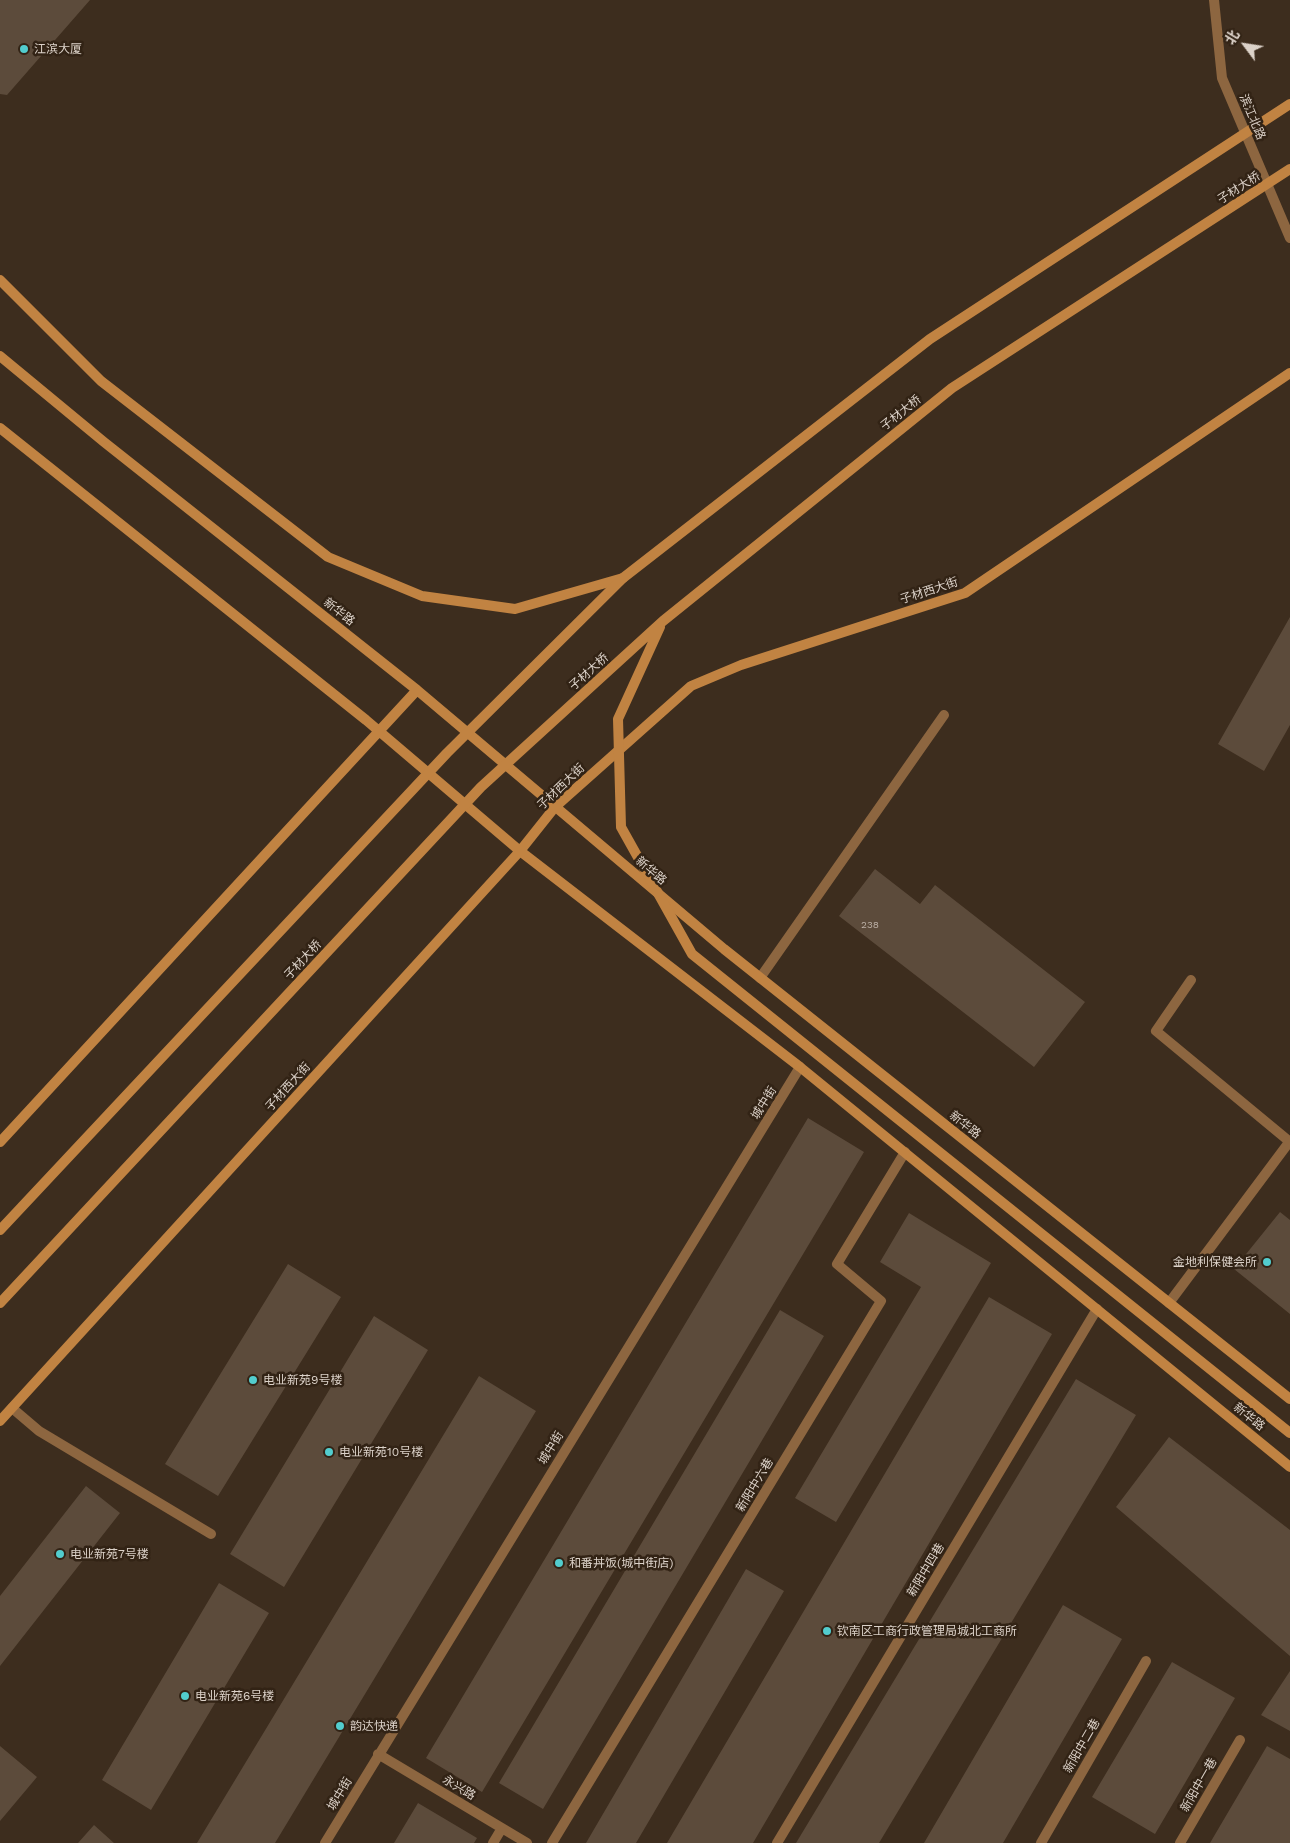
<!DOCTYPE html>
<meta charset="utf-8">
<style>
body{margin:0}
#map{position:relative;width:1290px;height:1843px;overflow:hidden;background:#3d2d1e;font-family:"Work Sans","Noto Sans SC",sans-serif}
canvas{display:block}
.north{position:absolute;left:1220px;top:20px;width:50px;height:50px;-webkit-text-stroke:4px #322315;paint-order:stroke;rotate:301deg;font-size:14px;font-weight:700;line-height:20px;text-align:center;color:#dcd2c9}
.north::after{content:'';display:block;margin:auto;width:18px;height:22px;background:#dcd2c9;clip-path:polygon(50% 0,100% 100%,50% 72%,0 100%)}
</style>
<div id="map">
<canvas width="1290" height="1843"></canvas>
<div class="north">北</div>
</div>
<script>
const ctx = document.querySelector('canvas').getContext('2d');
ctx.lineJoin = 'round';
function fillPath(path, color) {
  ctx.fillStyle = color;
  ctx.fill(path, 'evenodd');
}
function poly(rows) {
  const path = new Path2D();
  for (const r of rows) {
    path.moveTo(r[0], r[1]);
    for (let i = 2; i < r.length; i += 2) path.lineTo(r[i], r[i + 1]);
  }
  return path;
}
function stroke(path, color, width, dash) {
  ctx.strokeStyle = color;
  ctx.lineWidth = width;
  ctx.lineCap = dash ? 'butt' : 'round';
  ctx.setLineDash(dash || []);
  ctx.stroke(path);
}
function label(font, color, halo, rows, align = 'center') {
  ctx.font = font + ' "Work Sans","Noto Sans SC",sans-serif';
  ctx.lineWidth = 5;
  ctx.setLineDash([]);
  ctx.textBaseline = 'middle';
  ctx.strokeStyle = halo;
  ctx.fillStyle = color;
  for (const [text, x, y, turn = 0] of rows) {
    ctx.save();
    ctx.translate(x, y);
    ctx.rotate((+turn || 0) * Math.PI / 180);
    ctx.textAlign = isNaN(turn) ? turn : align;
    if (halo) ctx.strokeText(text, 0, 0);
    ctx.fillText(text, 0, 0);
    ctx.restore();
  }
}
const building = poly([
 [0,0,90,0,7,95,0,94],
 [1290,617,1290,725,1264,771,1218,744],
 [875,869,920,904,935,885,1085,1002,1034,1067,839,916],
 [808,1118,864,1152,482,1792,426,1758],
 [1280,1212,1290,1220,1290,1314,1234,1269],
 [909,1213,991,1263,836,1522,795,1498,921,1287,880,1262],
 [288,1264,341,1297,218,1496,165,1464],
 [989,1297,1052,1334,753,1843,667,1843],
 [780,1310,824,1336,543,1809,499,1783],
 [374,1316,428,1350,284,1587,230,1554],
 [479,1376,536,1411,275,1843,197,1843],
 [1076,1379,1136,1415,879,1843,796,1843],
 [1169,1437,1290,1530,1290,1656,1116,1507],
 [86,1486,120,1513,0,1666,0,1596],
 [746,1569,784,1591,636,1843,586,1843],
 [219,1583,269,1613,151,1810,102,1780],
 [1063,1605,1122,1639,1003,1843,924,1843],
 [1172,1662,1235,1698,1155,1834,1092,1797],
 [1290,1671,1290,1731,1261,1715],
 [0,1746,37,1777,0,1821],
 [1267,1746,1290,1759,1290,1843,1210,1843],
 [418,1803,477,1838,474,1843,394,1843],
 [94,1825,114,1843,78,1843]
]);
const street = poly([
 [1214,0,1222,78,1290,238],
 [760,978,944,715],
 [1191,980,1156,1031,1290,1142],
 [1169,1303,1290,1141],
 [12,1408,39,1431,211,1534],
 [378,1754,527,1843],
 [325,1843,800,1067],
 [493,1843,502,1828],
 [552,1843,881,1301,837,1264,905,1152],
 [777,1843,1097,1309],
 [1041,1843,1146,1661],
 [1180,1843,1240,1740]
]);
const secondary = poly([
 [0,280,101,381,328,557,422,596,515,609,623,578],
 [0,356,104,442,417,690,724,949,1290,1399],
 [0,428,366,720,520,851,800,1067,1290,1467],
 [0,1142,417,690],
 [0,1421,520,851,555,807,691,686,741,665,965,593,1290,373]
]);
const secondaryBridge = poly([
 [660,627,618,719,621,827,692,954,1290,1433],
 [0,1230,447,753,623,578,930,339,1290,104],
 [0,1303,481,787,663,621,952,388,1290,169]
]);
const markers = [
 [24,49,5,"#52cdce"],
 [1267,1262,5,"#52cdce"],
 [253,1380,5,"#52cdce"],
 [329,1452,5,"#52cdce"],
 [60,1554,5,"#52cdce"],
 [559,1563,5,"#52cdce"],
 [827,1631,5,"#52cdce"],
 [185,1696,5,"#52cdce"],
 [340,1726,5,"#52cdce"]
];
const numberNames = [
 ["238",870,925]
];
const poiNames = [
 ["江滨大厦",34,49],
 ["金地利保健会所",1257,1262,"right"],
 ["电业新苑9号楼",263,1380],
 ["电业新苑10号楼",339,1452],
 ["电业新苑7号楼",70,1554],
 ["和番丼饭(城中街店)",569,1563],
 ["钦南区工商行政管理局城北工商所",837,1631],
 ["电业新苑6号楼",195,1696],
 ["韵达快递",350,1726]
];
const streetNames = [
 ["滨江北路",1252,117,67],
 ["子材大桥",1239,188,-33],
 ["子材大桥",901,413,-39],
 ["子材西大街",929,591,-18],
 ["新华路",339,612,38],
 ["子材大桥",589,672,-42],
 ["子材西大街",561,787,-44],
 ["新华路",651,871,40],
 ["子材大桥",303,960,-47],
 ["子材西大街",288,1087,-48],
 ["城中街",764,1103,-58],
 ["新华路",965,1125,38],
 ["新华路",1249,1417,39],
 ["城中街",551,1448,-58],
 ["新阳中六巷",755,1485,-59],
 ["新阳中四巷",926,1570,-59],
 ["新阳中二巷",1082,1746,-60],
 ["新阳中一巷",1199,1785,-60],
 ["永兴路",459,1788,31],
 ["城中街",340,1794,-59]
];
fillPath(building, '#5c4b3b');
stroke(street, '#8d6640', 10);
stroke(secondary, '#c18342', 10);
stroke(secondaryBridge, '#c18342', 10);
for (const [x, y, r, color] of markers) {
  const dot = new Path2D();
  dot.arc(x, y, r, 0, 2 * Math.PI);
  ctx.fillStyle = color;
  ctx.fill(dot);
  stroke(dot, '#322315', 2);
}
label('10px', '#bcb0a6', null, numberNames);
label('12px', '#dcd2c9', '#322315', poiNames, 'left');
label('12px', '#dcd2c9', '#322315', streetNames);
</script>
